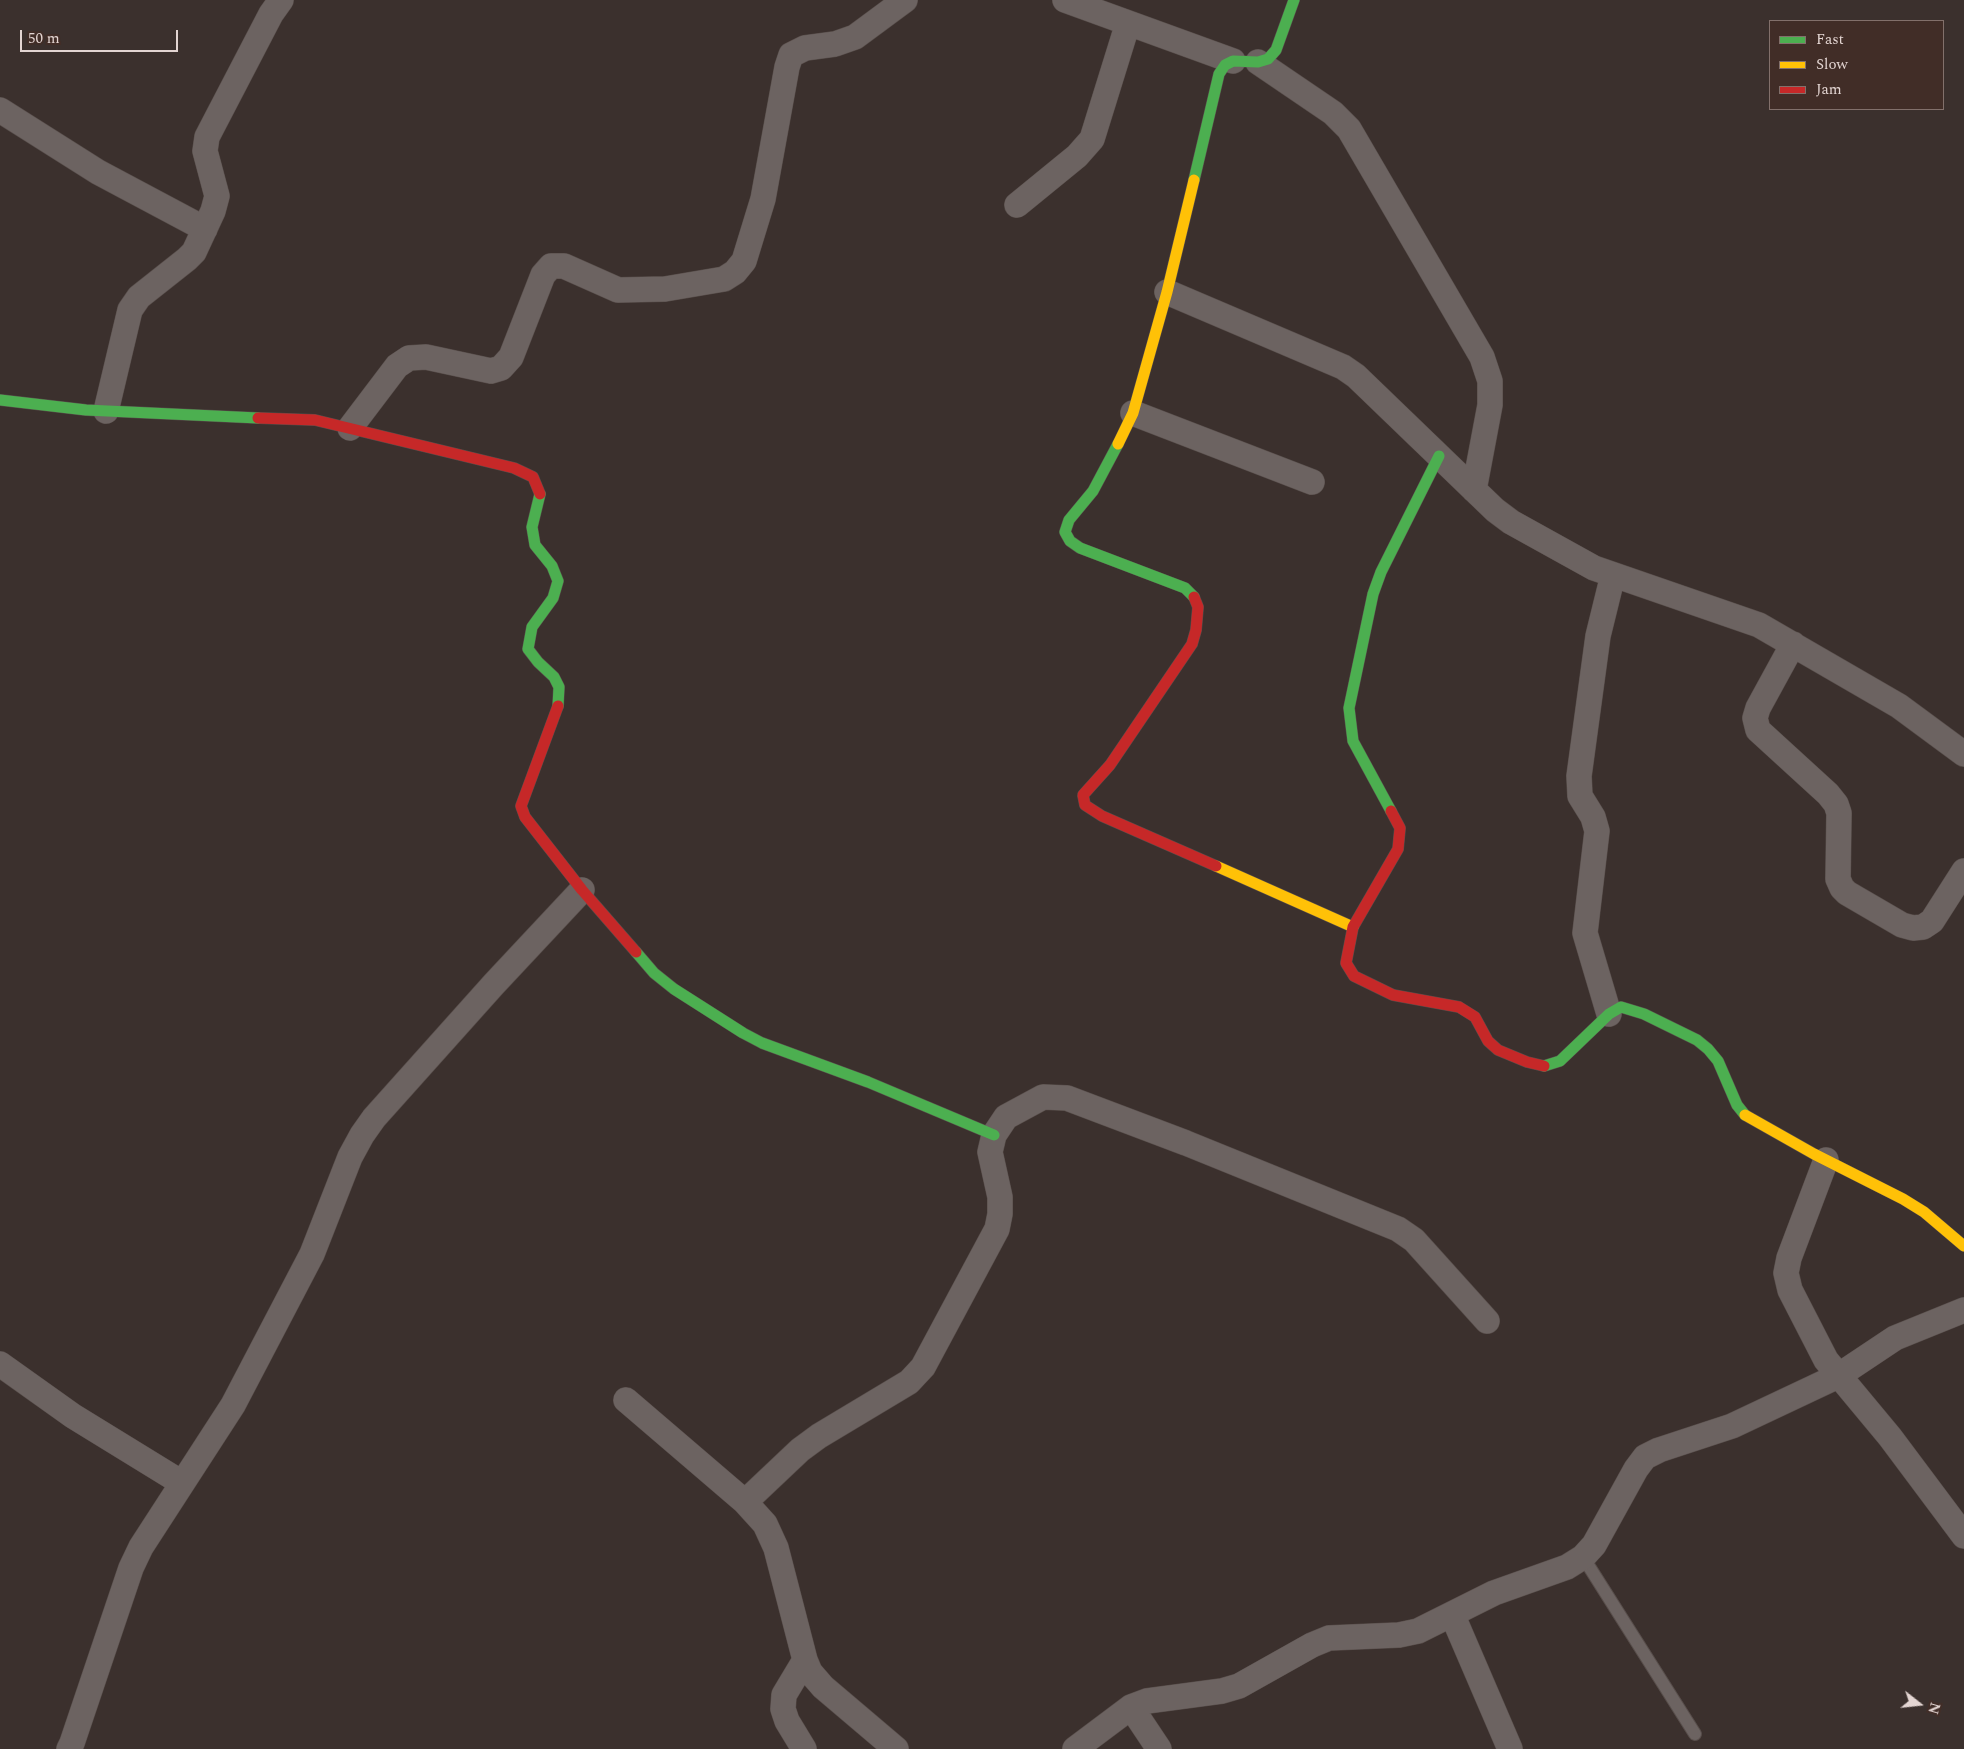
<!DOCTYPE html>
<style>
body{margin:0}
#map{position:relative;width:1964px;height:1749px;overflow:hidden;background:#3b302d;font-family:Spectral,serif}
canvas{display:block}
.legend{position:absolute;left:1769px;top:20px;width:175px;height:90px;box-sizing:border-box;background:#412d27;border:1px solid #82706b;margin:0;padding:6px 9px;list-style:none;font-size:15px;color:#e3d5d2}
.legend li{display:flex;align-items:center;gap:10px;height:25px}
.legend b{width:25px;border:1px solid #82706b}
.north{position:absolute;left:1894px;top:1679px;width:50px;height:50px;-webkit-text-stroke:4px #412d27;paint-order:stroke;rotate:106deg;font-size:14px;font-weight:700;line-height:20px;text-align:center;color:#e3d5d2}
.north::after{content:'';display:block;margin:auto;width:18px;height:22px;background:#e3d5d2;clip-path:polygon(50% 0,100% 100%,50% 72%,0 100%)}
.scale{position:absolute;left:20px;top:30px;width:158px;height:22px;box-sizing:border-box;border:2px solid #e3d5d2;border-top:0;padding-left:6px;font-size:15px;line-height:18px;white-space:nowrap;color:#e3d5d2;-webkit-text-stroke:4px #412d27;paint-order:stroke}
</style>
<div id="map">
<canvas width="1964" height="1749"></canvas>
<ul class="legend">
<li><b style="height:6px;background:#4caf50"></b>Fast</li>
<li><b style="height:6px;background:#ffc107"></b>Slow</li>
<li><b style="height:6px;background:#c62828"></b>Jam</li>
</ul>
<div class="north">N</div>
<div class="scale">50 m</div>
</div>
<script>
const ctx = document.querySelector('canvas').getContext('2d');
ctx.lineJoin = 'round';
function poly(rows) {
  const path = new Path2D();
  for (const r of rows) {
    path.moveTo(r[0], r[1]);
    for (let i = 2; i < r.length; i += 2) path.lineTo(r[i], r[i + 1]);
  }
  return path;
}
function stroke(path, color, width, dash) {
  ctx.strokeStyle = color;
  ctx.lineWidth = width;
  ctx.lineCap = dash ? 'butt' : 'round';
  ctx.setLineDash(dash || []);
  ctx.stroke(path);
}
const lane = poly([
 [1583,1557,1695,1734]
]);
const street = poly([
 [1065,0,1233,61],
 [1258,62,1333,113,1349,129,1482,357,1490,381,1490,405,1474,490],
 [0,110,98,172,205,229],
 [1017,205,1077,156,1092,139,1128,23],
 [1167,292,1343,367,1356,376,1495,510,1511,522,1594,568,1759,625,1899,706,1964,754],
 [106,411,130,310,139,297,187,259,194,252,213,211,217,196,205,151,207,137,271,14,281,0],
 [1133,413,1312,482],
 [350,428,397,366,409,358,426,357,491,371,501,368,511,357,543,275,551,266,564,266,618,290,665,289,724,279,735,272,744,261,763,199,787,67,791,55,805,48,835,44,855,37,905,0],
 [1793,644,1758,708,1755,718,1758,730,1828,794,1836,804,1839,813,1838,879,1842,888,1847,893,1902,925,1913,928,1923,927,1932,921,1964,871],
 [1609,1014,1585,933,1597,831,1593,817,1580,796,1579,776,1598,636,1613,575],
 [1826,1160,1789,1258,1786,1273,1790,1290,1826,1360,1890,1437,1964,1536],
 [0,1364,73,1416,182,1483],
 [626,1400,745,1502,765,1524,776,1548,805,1660,810,1672,823,1687,896,1749],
 [745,1502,800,1450,819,1436,909,1382,923,1367,997,1229,1000,1214,1000,1197,990,1152,994,1135,1006,1117,1043,1097,1067,1098,1186,1143,1398,1229,1414,1240,1487,1321],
 [1452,1614,1510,1749],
 [1131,1707,1159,1749],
 [69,1749,72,1743,131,1568,141,1547,233,1405,312,1254,350,1157,362,1135,374,1118,494,984,582,890],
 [804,1749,787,1721,783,1709,784,1695,805,1660],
 [1075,1749,1131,1707,1147,1701,1222,1691,1239,1686,1312,1645,1329,1638,1399,1635,1418,1631,1494,1593,1567,1567,1583,1557,1594,1545,1636,1469,1645,1457,1659,1450,1732,1426,1838,1376,1895,1338,1964,1310]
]);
const fast = poly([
 [1194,180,1219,74,1225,65,1233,61,1258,62,1268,59,1276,50,1294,0],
 [0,400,86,410,258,418],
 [1118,444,1093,491,1069,520,1065,532,1070,541,1080,548,1185,588,1194,597],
 [540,494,532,527,535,545,552,566,558,581,553,598,532,627,528,649,538,662,554,677,559,687,558,706],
 [1391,811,1353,741,1349,708,1373,594,1381,572,1439,456],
 [636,952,654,973,674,989,743,1033,762,1043,868,1082,994,1135],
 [1544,1066,1560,1061,1609,1014,1621,1007,1644,1014,1697,1040,1708,1049,1718,1061,1737,1105,1745,1115]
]);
const slow = poly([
 [1118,444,1133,413,1167,292,1194,180],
 [1216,866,1353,927],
 [1745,1115,1814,1154,1903,1199,1924,1212,1964,1246]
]);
const jam = poly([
 [258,418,315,420,514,468,533,477,540,494],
 [1194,597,1198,607,1196,630,1192,644,1110,765,1083,795,1085,805,1102,816,1216,866],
 [558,706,521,806,525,817,582,890,636,952],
 [1391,811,1400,828,1398,849,1353,927,1346,963,1354,976,1393,995,1459,1007,1475,1017,1488,1041,1498,1050,1527,1062,1544,1066]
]);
stroke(lane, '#584e4b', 14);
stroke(street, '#584e4b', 26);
stroke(fast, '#584e4b', 12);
stroke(slow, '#584e4b', 12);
stroke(jam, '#584e4b', 12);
stroke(lane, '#6c6361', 12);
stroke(street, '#6c6361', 25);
stroke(fast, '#4caf50', 11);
stroke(slow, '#ffc107', 11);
stroke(jam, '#c62828', 11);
</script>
